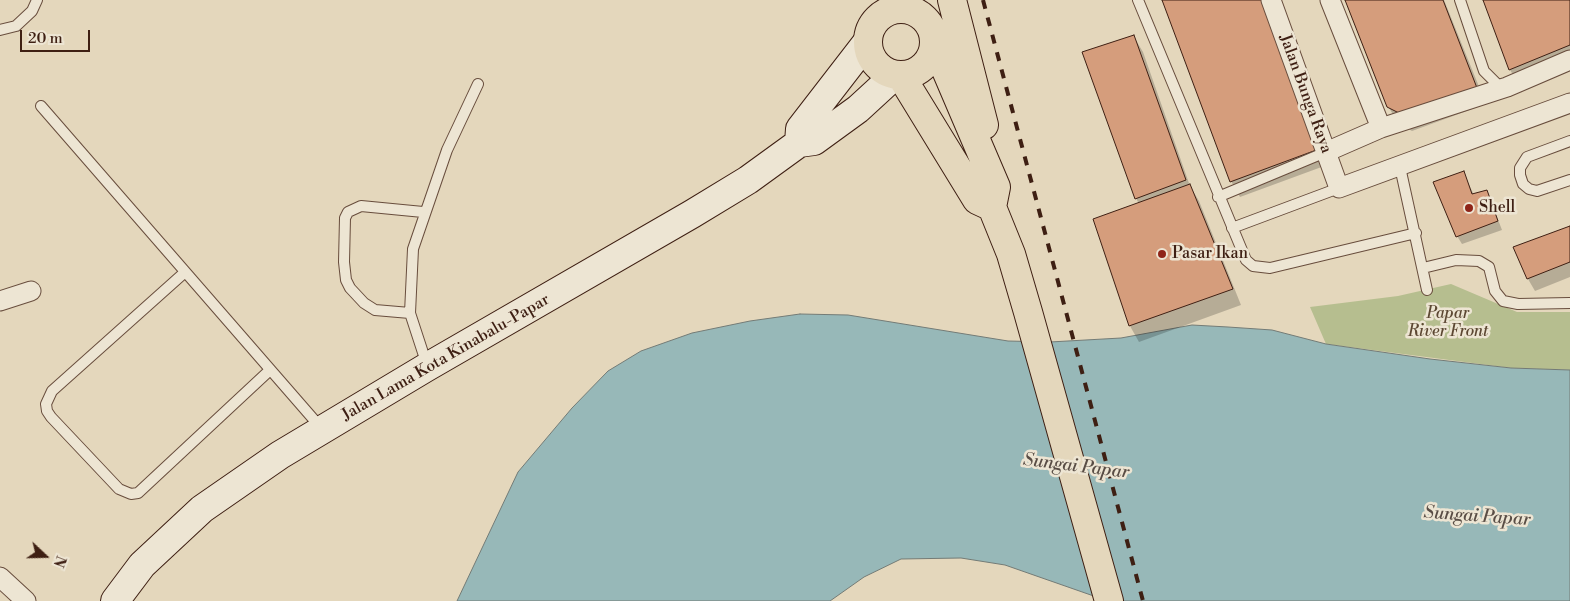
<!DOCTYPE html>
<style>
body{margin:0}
#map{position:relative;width:1570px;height:601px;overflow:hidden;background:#e4d7bc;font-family:"Libre Bodoni",serif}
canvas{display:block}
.north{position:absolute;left:20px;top:531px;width:50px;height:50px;-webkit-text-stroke:4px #ede5d3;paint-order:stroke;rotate:111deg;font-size:14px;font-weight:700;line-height:20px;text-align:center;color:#3e1f13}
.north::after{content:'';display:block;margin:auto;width:18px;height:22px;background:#3e1f13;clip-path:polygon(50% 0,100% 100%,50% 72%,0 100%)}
.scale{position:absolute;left:20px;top:30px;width:70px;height:22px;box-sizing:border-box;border:2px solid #3e1f13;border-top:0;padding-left:6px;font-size:15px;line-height:18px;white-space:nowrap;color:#3e1f13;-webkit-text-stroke:4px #ede5d3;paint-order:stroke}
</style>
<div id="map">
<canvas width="1570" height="601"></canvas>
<div class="north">N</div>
<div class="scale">20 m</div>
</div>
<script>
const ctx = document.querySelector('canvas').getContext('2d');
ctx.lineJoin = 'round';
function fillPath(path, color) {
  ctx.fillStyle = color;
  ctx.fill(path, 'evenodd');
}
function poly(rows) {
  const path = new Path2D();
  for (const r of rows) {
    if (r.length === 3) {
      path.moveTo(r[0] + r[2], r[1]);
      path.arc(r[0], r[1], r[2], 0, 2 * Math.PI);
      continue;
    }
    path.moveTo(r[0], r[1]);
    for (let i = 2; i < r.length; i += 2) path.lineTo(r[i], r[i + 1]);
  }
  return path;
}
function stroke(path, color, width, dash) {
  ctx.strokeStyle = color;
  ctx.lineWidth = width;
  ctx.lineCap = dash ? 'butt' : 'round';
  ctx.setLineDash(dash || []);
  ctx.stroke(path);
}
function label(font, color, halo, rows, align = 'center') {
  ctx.font = font + ' "Libre Bodoni",serif';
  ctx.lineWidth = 5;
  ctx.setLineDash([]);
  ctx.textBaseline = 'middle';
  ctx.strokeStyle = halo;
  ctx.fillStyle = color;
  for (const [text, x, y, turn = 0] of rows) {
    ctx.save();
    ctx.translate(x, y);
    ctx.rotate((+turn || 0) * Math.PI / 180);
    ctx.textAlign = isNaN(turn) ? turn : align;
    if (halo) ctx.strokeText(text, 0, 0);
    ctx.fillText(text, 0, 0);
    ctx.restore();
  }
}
const green = poly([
 [1451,284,1517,312,1570,312,1570,370,1511,368,1326,344,1310,307,1398,296]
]);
const water = poly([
 [800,314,848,315,1008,341,1050,342,1121,338,1192,325,1228,327,1272,330,1326,344,1430,359,1511,368,1570,370,1570,601,1108,601,1005,565,961,558,901,559,864,577,830,601,457,601,518,472,572,408,608,371,641,351,692,333,750,321,800,314]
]);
const shadow = poly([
 [1264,0,1327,165,1240,197,1231,181],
 [1346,0,1444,0,1486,104,1412,131,1398,123,1388,106],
 [1484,0,1570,0,1570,64,1520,85,1510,70],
 [1134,37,1143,52,1190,186,1199,201,1241,305,1139,342,1130,326,1095,220,1139,204,1136,198],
 [1463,172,1474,195,1487,191,1502,230,1462,244,1457,236],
 [1570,227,1570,277,1535,291,1528,279]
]);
const building = poly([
 [1162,0,1262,0,1319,149,1230,182,1162,0],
 [1345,0,1443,0,1477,88,1403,115,1387,107,1345,0],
 [1483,0,1570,0,1570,45,1509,70,1483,0],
 [1134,35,1186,180,1135,199,1082,52,1134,35],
 [1464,171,1472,194,1487,190,1498,221,1456,237,1433,182,1464,171],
 [1190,184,1233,289,1129,326,1093,219,1190,184],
 [1570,226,1570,262,1527,279,1513,247,1570,226]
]);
const service = poly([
 [1138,0,1246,260,1253,266,1270,268,1416,233],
 [1460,0,1484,71,1497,84,1505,86],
 [0,30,16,26,32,11,37,0],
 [41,106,322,429],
 [1570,141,1527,157,1520,168,1520,175,1523,184,1529,189,1537,191,1570,180],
 [1400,167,1427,290],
 [1218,197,1326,152],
 [1232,228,1339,188],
 [1423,268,1456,260,1479,261,1489,267,1495,291,1503,301,1518,304,1570,303],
 [184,273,52,391,46,404,47,411,51,417,119,489,131,494,138,493,270,370],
 [410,313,375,310,364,303,350,288,346,280,344,262,345,218,348,212,361,206,423,212],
 [427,365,410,313,413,249,447,150,478,84]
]);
const minor = poly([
 [1271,0,1339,188,1570,103],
 [1330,0,1381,128],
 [1326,152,1381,128,1507,87,1570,60],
 [0,301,31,291],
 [0,577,26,601]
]);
const secondary = poly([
 [799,143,800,129,868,41],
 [115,601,142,565,202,509,280,455,427,367,692,214,748,180,799,143,814,141,858,109,895,75]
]);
const primary = poly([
 [952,0,984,125],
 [901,42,33],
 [934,42,996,187,992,207,1011,254,1028,312,1109,601],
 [901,76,977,200,992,207]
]);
const rail = poly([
 [983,0,1143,601]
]);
const markers = [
 [1469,208,5,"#8f2418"],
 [1162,254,5,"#8f2418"]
];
const streetNames = [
 ["Jalan Bunga Raya",1305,94,70],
 ["Jalan Lama Kota Kinabalu-Papar",446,358,-30]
];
const poiNames = [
 ["Shell",1479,208],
 ["Pasar Ikan",1172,254]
];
const parkNames = [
 ["Papar",1448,314],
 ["River Front",1448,332]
];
const waterNames = [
 ["Sungai Papar",1076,467,7],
 ["Sungai Papar",1477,517,4]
];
fillPath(green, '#b6be8f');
fillPath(water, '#97b8b8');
stroke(water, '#737b76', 1);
fillPath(shadow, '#0003');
fillPath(building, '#d59d7c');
stroke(building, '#3e1f13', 1);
stroke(service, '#684d3d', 12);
stroke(minor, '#684d3d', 21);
stroke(secondary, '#3e1f13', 30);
stroke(primary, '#3e1f13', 30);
stroke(service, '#ede5d3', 10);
stroke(minor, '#ede5d3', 19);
stroke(secondary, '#ede5d3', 28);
stroke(primary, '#e4d7bc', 28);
stroke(rail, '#3e1f13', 4, [9, 9]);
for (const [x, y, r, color] of markers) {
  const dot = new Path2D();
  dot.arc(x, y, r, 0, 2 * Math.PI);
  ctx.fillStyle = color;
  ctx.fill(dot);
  stroke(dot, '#ede5d3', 2);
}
label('16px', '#3e1f13', '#ede5d3', streetNames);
label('16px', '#3e1f13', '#ede5d3', poiNames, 'left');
label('italic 16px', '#5c4732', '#ede5d3', parkNames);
label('italic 18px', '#594d45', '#ede5d3', waterNames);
</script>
